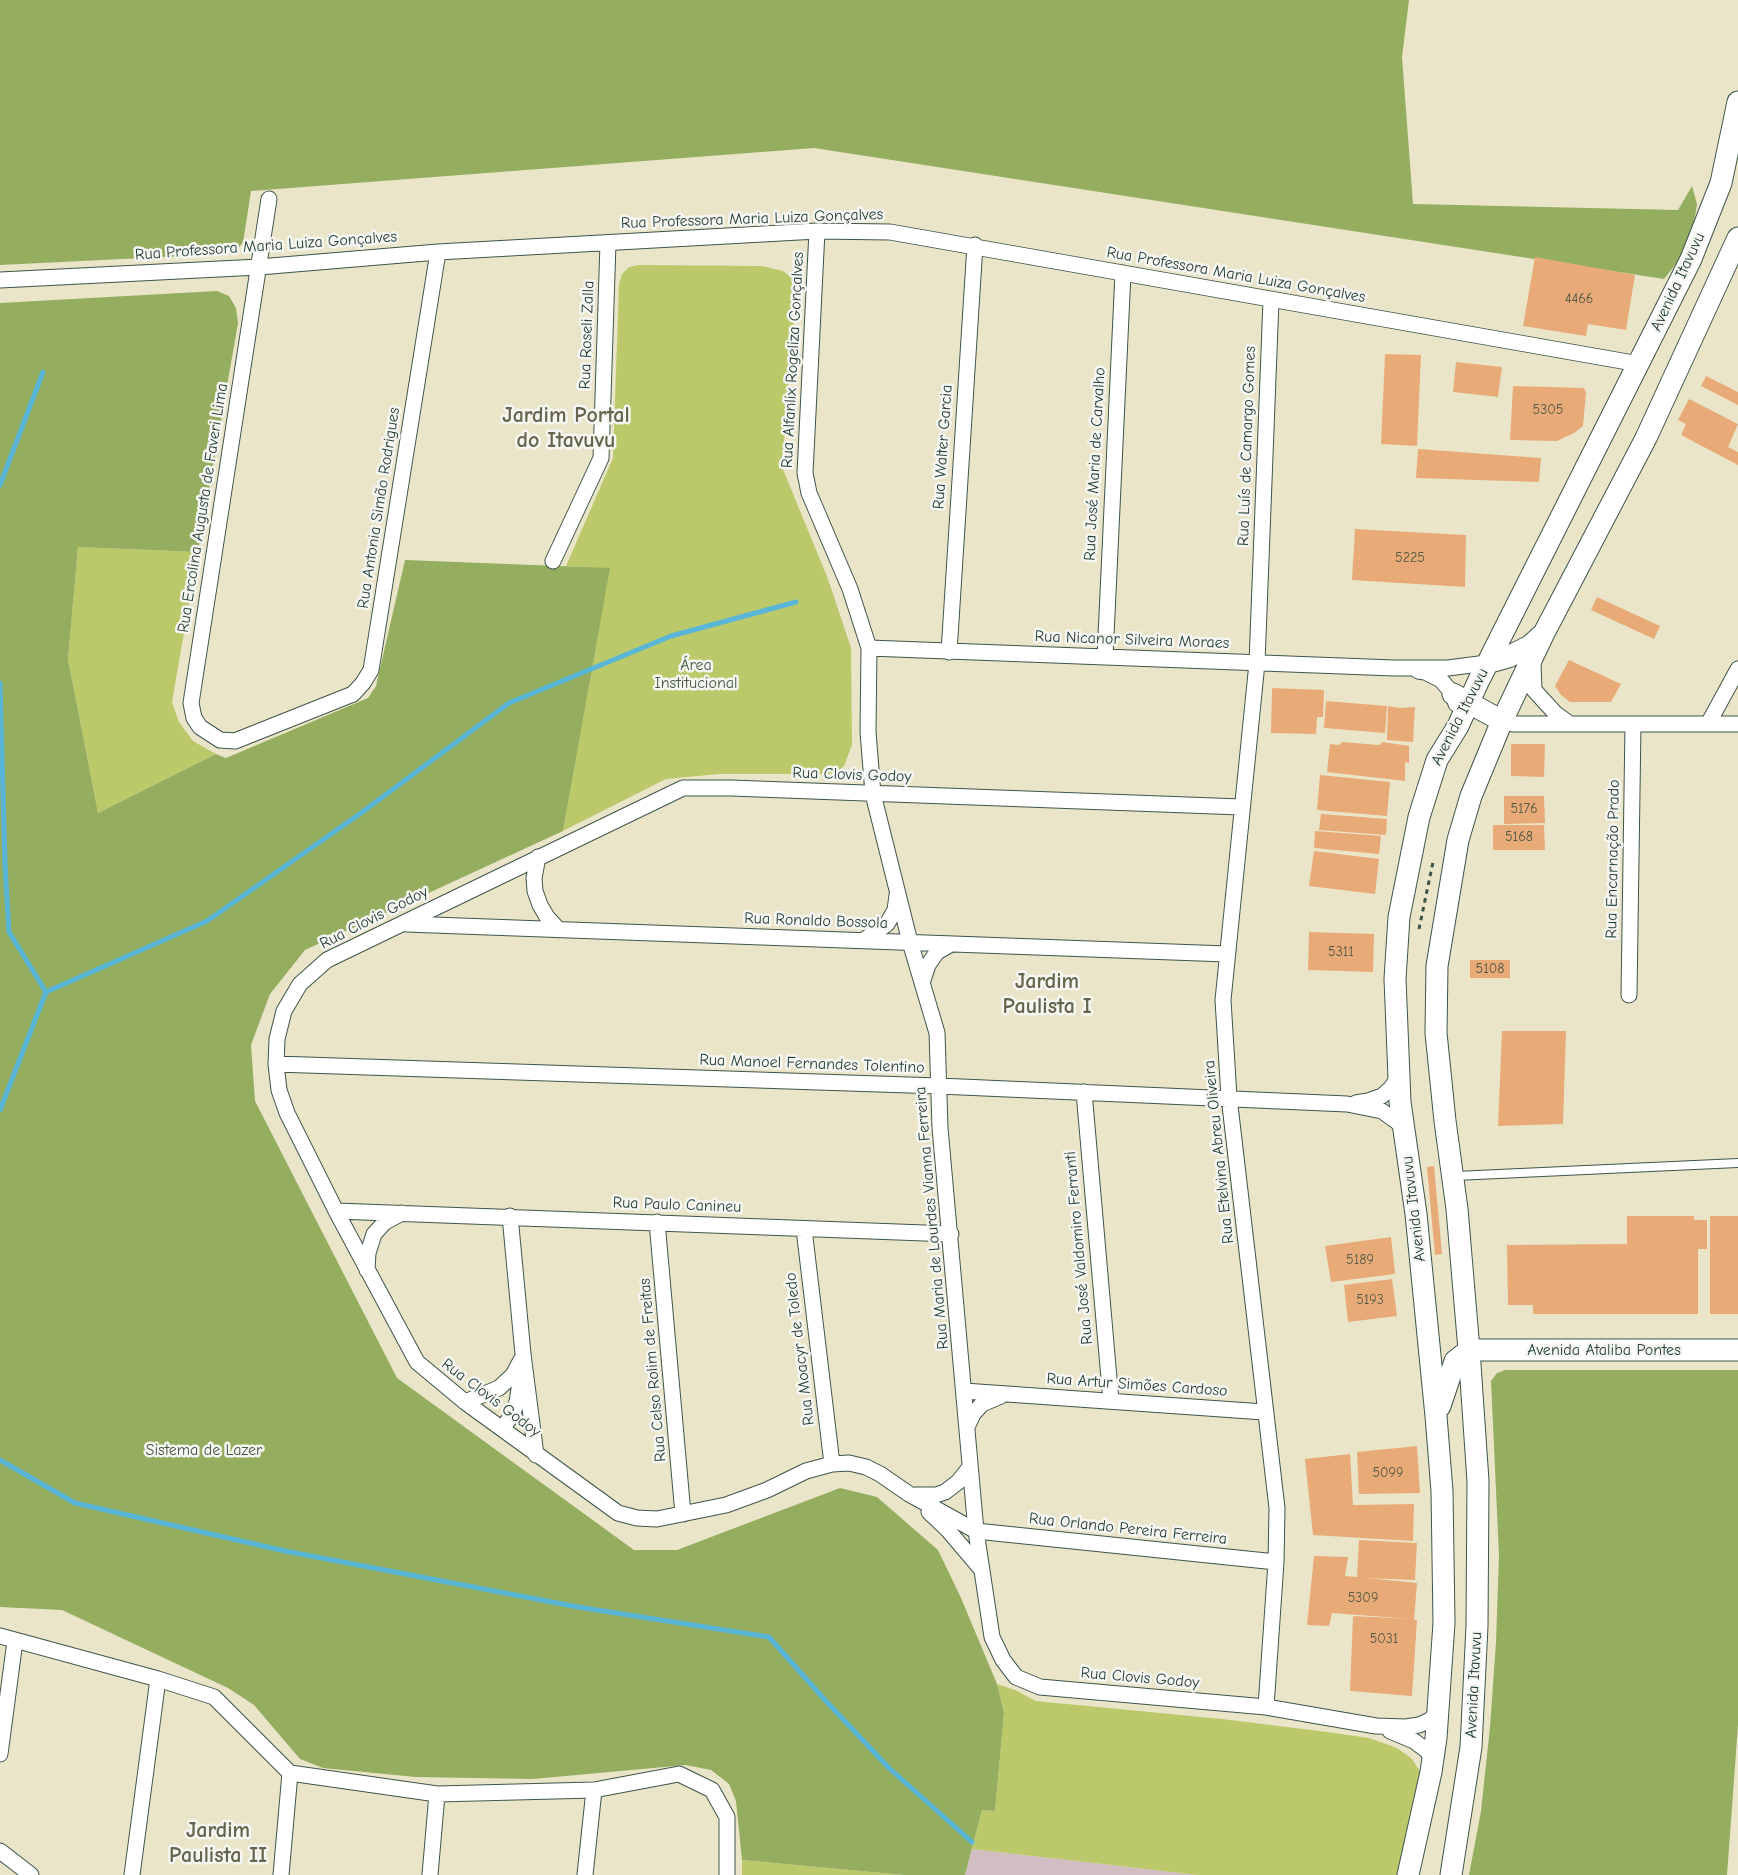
<!DOCTYPE html>
<meta charset="utf-8">
<style>
body{margin:0}
canvas{display:block;background:#eae5c9}
</style>
<canvas width="1738" height="1875"></canvas>
<script>
const ctx = document.querySelector('canvas').getContext('2d');
ctx.lineJoin = 'round';
function fillPath(path, color) {
  ctx.fillStyle = color;
  ctx.fill(path, 'evenodd');
}
function poly(rows) {
  const path = new Path2D();
  for (const r of rows) {
    path.moveTo(r[0], r[1]);
    for (let i = 2; i < r.length; i += 2) path.lineTo(r[i], r[i + 1]);
  }
  return path;
}
function stroke(path, color, width, dash) {
  ctx.strokeStyle = color;
  ctx.lineWidth = width;
  ctx.lineCap = dash ? 'butt' : 'round';
  ctx.setLineDash(dash || []);
  ctx.stroke(path);
}
function label(font, color, halo, rows, align = 'center') {
  ctx.font = font + ' "Comic Neue",sans-serif';
  ctx.lineWidth = 5;
  ctx.setLineDash([]);
  ctx.textBaseline = 'middle';
  ctx.strokeStyle = halo;
  ctx.fillStyle = color;
  for (const [text, x, y, turn = 0] of rows) {
    ctx.save();
    ctx.translate(x, y);
    ctx.rotate((+turn || 0) * Math.PI / 180);
    ctx.textAlign = isNaN(turn) ? turn : align;
    if (halo) ctx.strokeText(text, 0, 0);
    ctx.fillText(text, 0, 0);
    ctx.restore();
  }
}
const industrial = poly([
 [972,1849,1198,1875,965,1875]
]);
const green = poly([
 [639,265,762,266,783,271,797,281,782,467,828,579,851,648,852,745,844,766,835,774,719,774,666,779,563,831,609,569,566,566,613,458,619,284,622,274,629,267],
 [78,547,198,552,172,702,179,722,193,741,216,754,98,813,68,659],
 [997,1684,1015,1690,1036,1701,1222,1719,1327,1732,1369,1738,1397,1748,1411,1758,1420,1771,1398,1875,1198,1875,972,1849,982,1810,995,1811,1004,1713],
 [742,1860,904,1875,742,1875]
]);
const forest = poly([
 [0,0,1409,0,1402,57,1413,204,1678,210,1692,186,1697,204,1694,222,1683,255,1664,279,814,148,251,191,243,243,236,249,224,254,0,265],
 [217,291,229,296,236,308,238,323,198,552,78,547,68,659,98,813,216,754,226,758,368,698,376,686,405,560,610,568,563,831,305,950,270,994,251,1045,255,1101,397,1378,634,1550,677,1550,840,1488,877,1497,938,1550,961,1598,997,1684,1004,1713,995,1811,982,1810,965,1875,904,1875,742,1860,736,1801,729,1784,711,1770,686,1765,533,1779,416,1777,323,1768,300,1759,254,1705,228,1688,62,1610,0,1607,0,303],
 [1505,1370,1738,1370,1738,1725,1727,1875,1469,1875,1481,1811,1490,1727,1496,1642,1499,1556,1491,1381,1497,1373]
]);
const stream = poly([
 [0,485,43,372],
 [0,683,5,865,9,932,46,992,0,1110],
 [46,992,207,921,361,813,509,703,671,636,796,602],
 [0,1460,75,1503,285,1551,578,1607,769,1637,825,1700,889,1768,972,1842]
]);
const building = poly([
 [1535,257,1635,275,1626,330,1588,324,1586,336,1523,326],
 [1385,354,1421,355,1417,446,1381,444],
 [1456,362,1502,367,1498,397,1453,392],
 [1706,376,1738,392,1738,405,1701,386],
 [1513,386,1584,388,1586,393,1583,426,1574,433,1557,441,1510,440],
 [1689,399,1738,424,1728,447,1738,452,1738,465,1681,435,1686,424,1678,420],
 [1418,449,1541,458,1539,482,1416,478],
 [1355,529,1466,535,1465,587,1352,580],
 [1597,597,1660,626,1654,639,1591,610],
 [1569,660,1621,684,1611,702,1570,702,1561,695,1555,686],
 [1272,688,1324,690,1323,717,1317,717,1316,734,1271,733],
 [1326,701,1387,706,1385,733,1324,728],
 [1388,706,1399,708,1415,707,1413,742,1387,740],
 [1342,742,1379,745,1383,742,1409,746,1409,763,1405,762,1405,781,1327,772,1330,744,1339,745],
 [1511,744,1545,744,1544,777,1511,776],
 [1320,775,1390,782,1387,816,1317,810],
 [1504,796,1544,796,1545,823,1504,824],
 [1321,814,1387,819,1386,835,1319,830],
 [1493,825,1544,825,1545,850,1493,850],
 [1315,831,1381,836,1379,854,1314,848],
 [1314,851,1379,859,1375,894,1309,886],
 [1309,932,1374,934,1373,972,1308,970],
 [1470,960,1510,960,1510,978,1470,978],
 [1502,1031,1566,1031,1563,1124,1498,1126],
 [1434,1166,1442,1254,1435,1255,1427,1167],
 [1627,1216,1694,1216,1694,1220,1707,1220,1707,1249,1698,1249,1698,1314,1533,1314,1533,1305,1508,1305,1507,1245,1627,1244],
 [1710,1216,1738,1216,1738,1314,1710,1314],
 [1391,1237,1395,1274,1331,1282,1325,1246],
 [1392,1279,1397,1316,1348,1322,1344,1285],
 [1417,1446,1420,1493,1359,1494,1357,1452],
 [1350,1454,1353,1505,1414,1504,1413,1541,1313,1535,1305,1459],
 [1359,1540,1417,1543,1415,1580,1366,1578,1417,1583,1414,1620,1417,1620,1412,1696,1350,1691,1353,1616,1411,1619,1332,1613,1329,1626,1307,1625,1314,1556,1348,1557,1345,1576,1357,1577]
]);
const path = poly([
 [1419,929,1433,862]
]);
const lane = poly([
 [1455,1176,1738,1163]
]);
const street = poly([
 [269,199,191,703,194,718,200,727,220,740,235,741,353,694,363,683,371,670,438,252],
 [817,231,805,473,809,493,850,589,869,648,868,732,873,794,910,942,937,1033,940,1128,976,1531,992,1637,1003,1660,1016,1677,1040,1687,1266,1707,1376,1726,1406,1727,1419,1725,1430,1720,1438,1712],
 [0,280,259,267,438,252,817,231,890,232,1639,364],
 [553,561,601,458,608,243],
 [869,648,1394,668,1448,668,1487,663],
 [949,652,975,245],
 [1105,657,1123,273],
 [1533,662,1534,690,1555,713,1570,724],
 [1418,671,1425,672,1441,680,1453,694,1456,704],
 [1502,721,1513,724,1738,724],
 [1708,724,1738,669],
 [1241,807,731,788,683,788,327,960,300,984,284,1011,277,1039,276,1064,279,1090,287,1113,336,1211,417,1362,465,1402,618,1513,637,1518,657,1519,726,1505,767,1490,806,1471,832,1464,849,1463,866,1467,880,1474,909,1494,976,1531,1276,1562],
 [538,857,534,878,535,891,540,905,547,917,559,930],
 [406,924,1227,954],
 [864,940,887,924,895,910,897,895],
 [922,983,928,965,937,952,951,944],
 [1629,995,1633,724],
 [276,1064,939,1086,1347,1104,1382,1111,1404,1127],
 [1084,1092,1111,1401],
 [1356,1103,1368,1101,1382,1096,1391,1088,1399,1076],
 [336,1211,951,1234],
 [510,1216,523,1354,536,1455],
 [657,1222,683,1514],
 [804,1229,832,1464],
 [367,1270,368,1253,374,1234,385,1222,402,1213],
 [964,1391,1264,1412],
 [465,1402,499,1388,513,1375,521,1360],
 [967,1427,973,1414,982,1404,1001,1396],
 [502,1429,512,1415,517,1402,521,1375],
 [915,1495,936,1495,945,1492,958,1482,970,1467],
 [929,1512,947,1529,981,1569],
 [0,1636,158,1679,214,1697,290,1773,437,1794,594,1790,679,1774,712,1790,727,1817,727,1875],
 [1266,1707,1276,1562,1277,1508,1229,1097,1223,1000,1257,663,1271,300],
 [1390,1731,1414,1741,1426,1750,1433,1759],
 [0,1754,15,1641],
 [0,1851,31,1875],
 [132,1875,158,1679],
 [281,1875,290,1773],
 [430,1875,437,1794],
 [585,1875,594,1790]
]);
const secondary = poly([
 [1487,663,1508,657,1530,646,1542,635],
 [1453,694,1502,721],
 [1469,1350,1738,1350],
 [1440,1406,1455,1361,1469,1350],
 [1408,1875,1431,1772,1436,1738,1444,1623,1442,1491,1436,1416,1416,1214,1400,1102,1395,979,1399,917,1419,817,1437,760,1458,726,1478,682,1691,259,1721,183,1738,102],
 [1451,1875,1471,1747,1477,1626,1478,1481,1469,1350,1457,1209,1445,1121,1436,1033,1437,966,1458,840,1471,796,1502,721,1543,635,1646,438,1738,238]
]);
const numberNames = [
 ["4466",1579,299],
 ["5305",1548,410],
 ["5225",1410,558],
 ["5176",1524,809],
 ["5168",1519,837],
 ["5311",1341,952],
 ["5108",1490,969],
 ["5189",1360,1260],
 ["5193",1370,1300],
 ["5099",1388,1473],
 ["5309",1363,1598],
 ["5031",1384,1639]
];
const streetNames = [
 ["Rua Professora Maria Luiza Gonçalves",752,219,-2],
 ["Rua Professora Maria Luiza Gonçalves",266,246,-4],
 ["Rua Professora Maria Luiza Gonçalves",1236,275,10],
 ["Avenida Itavuvu",1678,282,-65],
 ["Rua Roseli Zalla",587,335,-88],
 ["Rua Alfanlix Rogeliza Gonçalves",793,360,-87],
 ["Rua Luís de Camargo Gomes",1247,446,-88],
 ["Rua Walter Garcia",943,447,-86],
 ["Rua José Maria de Carvalho",1095,464,-87],
 ["Rua Ercolina Augusta de Faveri Lima",203,508,-81],
 ["Rua Antonia Simão Rodrigues",379,508,-81],
 ["Rua Nicanor Silveira Moraes",1132,640,2],
 ["Avenida Itavuvu",1460,717,-63],
 ["Rua Clovis Godoy",852,775,2],
 ["Rua Encarnação Prado",1613,859,-89],
 ["Rua Clovis Godoy",374,918,-27],
 ["Rua Ronaldo Bossola",816,921,2],
 ["Rua Manoel Fernandes Tolentino",812,1064,2],
 ["Rua Etelvina Abreu Oliveira",1219,1152,-96],
 ["Rua Paulo Canineu",677,1205,2],
 ["Avenida Itavuvu",1414,1209,-97],
 ["Rua Maria de Lourdes Vianna Ferreira",932,1218,-95],
 ["Rua José Valdomiro Ferranti",1079,1248,-95],
 ["Rua Moacyr de Toledo",800,1349,-97],
 ["Avenida Ataliba Pontes",1604,1350],
 ["Rua Celso Rolim de Freitas",653,1370,-95],
 ["Rua Artur Simões Cardoso",1137,1385,4],
 ["Rua Clovis Godoy",491,1398,37],
 ["Rua Orlando Pereira Ferreira",1128,1529,6],
 ["Rua Clovis Godoy",1140,1678,5],
 ["Avenida Itavuvu",1474,1685,-87]
];
const parkNames = [
 ["Área",696,665],
 ["Institucional",696,683],
 ["Sistema de Lazer",204,1450]
];
const districtNames = [
 ["Jardim Portal",566,416],
 ["do Itavuvu",566,441],
 ["Jardim",1047,982],
 ["Paulista I",1047,1007],
 ["Jardim",218,1831],
 ["Paulista II",218,1856]
];
fillPath(industrial, '#d2bec2');
fillPath(green, '#bbc96b');
fillPath(forest, '#94ad5f');
stroke(stream, '#59b6d7', 5);
fillPath(building, '#e8ab78');
stroke(lane, '#3d564a', 10);
stroke(street, '#3d564a', 17);
stroke(secondary, '#3d564a', 23);
stroke(path, '#3d564a', 3, [4.5, 4.5]);
stroke(lane, '#fff', 8);
stroke(street, '#fff', 15);
stroke(secondary, '#fff', 21);
label('14px', '#515845', null, numberNames);
label('16px', '#1f3d34', '#f6f6f2', streetNames);
label('16px', '#3e593f', '#f6f6f2', parkNames);
label('bold 22px', '#65644c', '#f6f6f2', districtNames);
</script>
